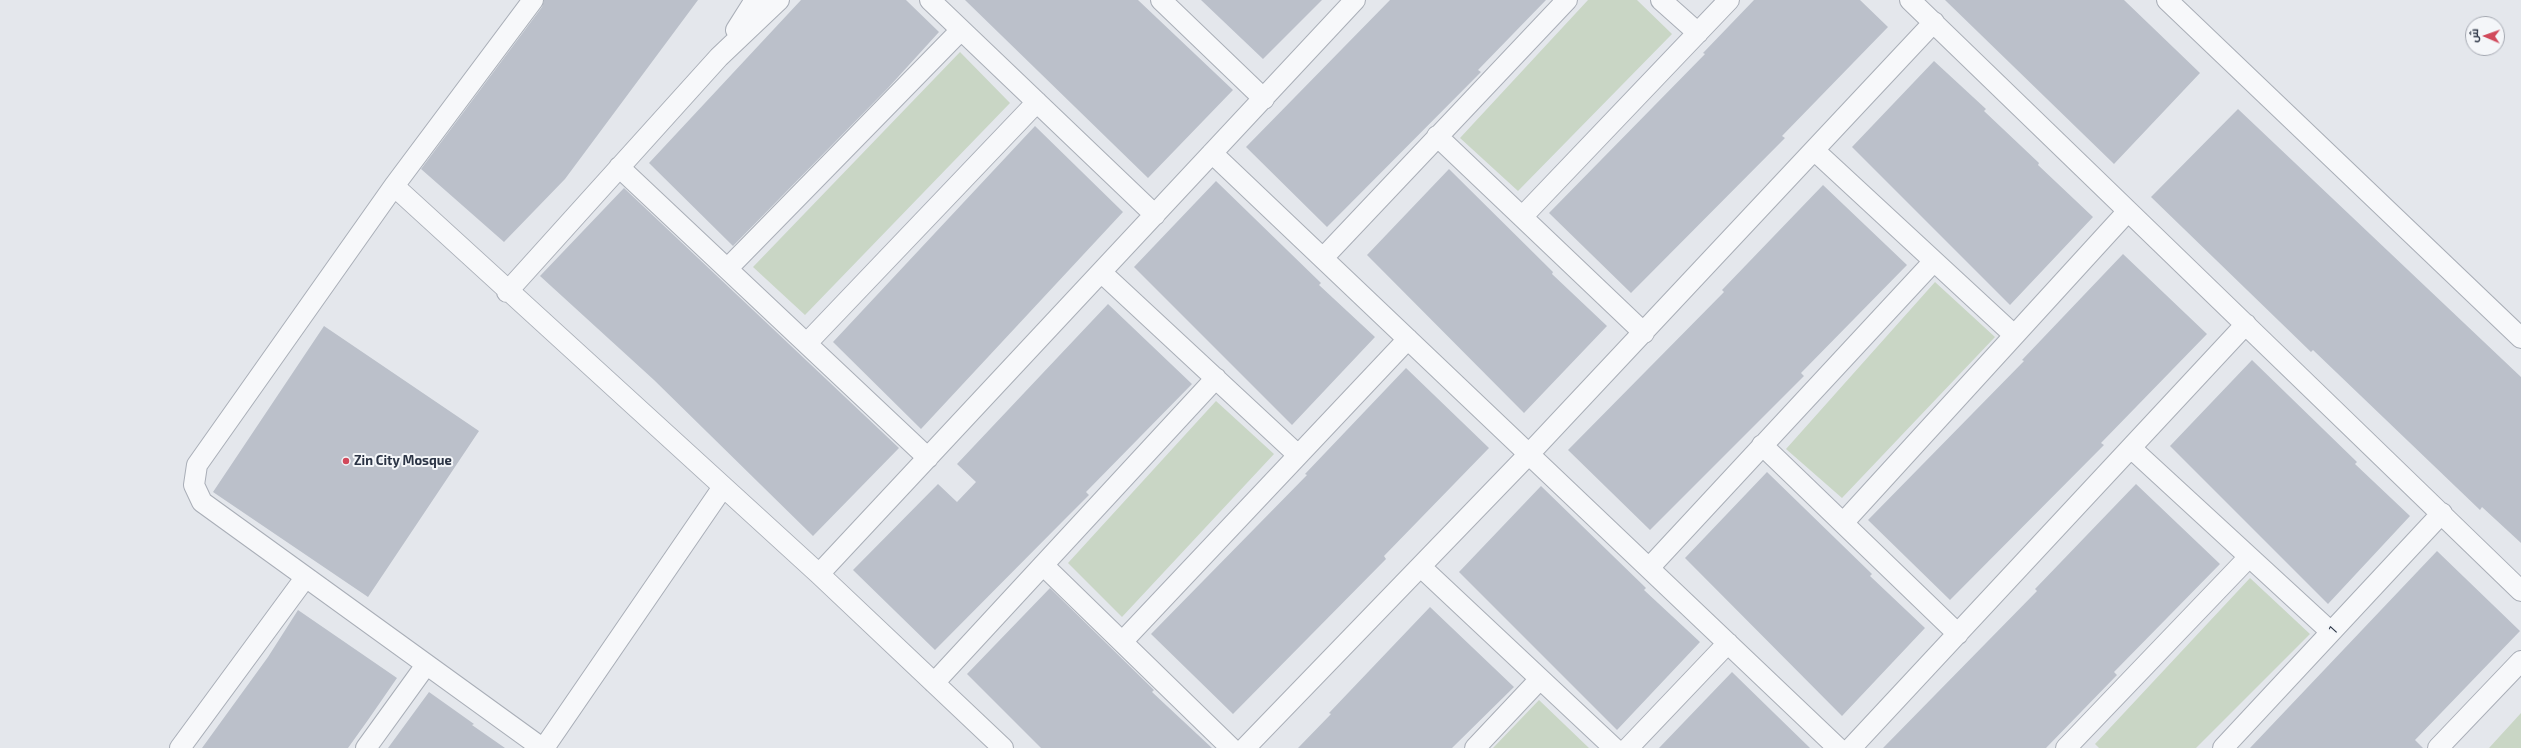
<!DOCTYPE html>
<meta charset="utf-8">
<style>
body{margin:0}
#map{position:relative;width:2521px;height:748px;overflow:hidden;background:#e4e7ec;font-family:"Exo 2",Cairo,sans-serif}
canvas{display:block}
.north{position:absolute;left:2465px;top:16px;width:40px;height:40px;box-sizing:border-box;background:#f4f6f9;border:1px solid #a4a8b1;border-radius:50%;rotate:272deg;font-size:11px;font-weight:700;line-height:16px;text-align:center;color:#2b3445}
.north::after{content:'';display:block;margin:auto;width:14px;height:18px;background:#d1495b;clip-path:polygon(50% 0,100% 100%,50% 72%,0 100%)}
</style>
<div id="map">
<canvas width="2521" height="748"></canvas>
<div class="north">ش</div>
</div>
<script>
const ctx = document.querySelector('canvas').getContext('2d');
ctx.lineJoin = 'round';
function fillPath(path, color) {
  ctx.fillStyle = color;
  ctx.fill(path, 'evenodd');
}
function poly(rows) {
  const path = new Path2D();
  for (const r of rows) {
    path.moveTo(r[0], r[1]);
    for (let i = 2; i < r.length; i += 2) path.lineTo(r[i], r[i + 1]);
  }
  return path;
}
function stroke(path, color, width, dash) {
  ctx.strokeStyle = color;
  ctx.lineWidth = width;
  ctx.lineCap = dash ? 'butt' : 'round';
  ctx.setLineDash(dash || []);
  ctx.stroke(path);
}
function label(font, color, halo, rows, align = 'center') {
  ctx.font = font + ' "Exo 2",sans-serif';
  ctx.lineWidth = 4;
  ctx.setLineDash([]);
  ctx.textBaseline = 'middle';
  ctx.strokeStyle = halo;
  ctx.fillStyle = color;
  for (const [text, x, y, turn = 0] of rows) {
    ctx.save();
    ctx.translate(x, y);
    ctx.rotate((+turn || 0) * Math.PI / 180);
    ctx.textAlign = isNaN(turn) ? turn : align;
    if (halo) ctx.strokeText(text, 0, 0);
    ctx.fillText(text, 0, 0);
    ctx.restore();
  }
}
const green = poly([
 [1588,0,1637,0,1672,34,1518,191,1460,138],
 [960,52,1010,103,805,315,753,267],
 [1935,282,1995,337,1842,498,1786,449],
 [1216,401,1274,454,1122,617,1068,563],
 [2250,578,2310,634,2196,748,2099,748,2095,744],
 [1539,700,1589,748,1493,748],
 [2521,713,2521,748,2489,748]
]);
const building = poly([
 [544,0,698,0,565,179,504,242,421,169,542,7],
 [801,0,906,0,939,32,888,88,733,246,649,163],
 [965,0,1138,0,1233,90,1148,178],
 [1201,0,1322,0,1263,59],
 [1390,0,1546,0,1478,70,1481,72,1327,227,1246,147],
 [1754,0,1860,0,1888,27,1782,136,1785,138,1631,293,1549,213,1705,54,1703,53],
 [1945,0,2124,0,2200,73,2114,164],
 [1934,61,1986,109,1984,111,2039,163,2038,165,2093,217,2010,305,1852,147],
 [2238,109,2521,377,2521,543,2482,507,2480,510,2313,350,2311,352,2151,197],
 [1035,126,1123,212,921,429,833,342],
 [1449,169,1553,272,1552,274,1607,326,1524,413,1367,255],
 [1216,181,1321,283,1319,285,1375,337,1292,425,1134,267],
 [1823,185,1907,265,1801,373,1804,376,1650,530,1568,450,1724,292,1722,290],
 [624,188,899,448,813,536,654,380,540,276],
 [2123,254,2207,334,2101,443,2104,445,1950,600,1868,520,2024,361,2022,360],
 [1108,304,1192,384,1086,492,1089,495,1065,519,935,650,853,570,938,484,957,502,976,482,957,464],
 [324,326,479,431,368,597,213,492],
 [2252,360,2357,462,2355,464,2410,516,2328,604,2170,446],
 [1406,368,1489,448,1384,556,1386,559,1233,714,1151,634,1307,475,1305,474],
 [1767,472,1872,574,1870,576,1925,628,1842,716,1685,558],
 [2136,484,2220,564,2114,672,2117,675,2046,748,1883,748,2037,591,2035,589],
 [1541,486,1646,588,1644,590,1700,642,1617,730,1459,572],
 [2437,551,2520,631,2415,740,2423,748,2250,748],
 [1050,588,1154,690,1152,692,1212,748,1041,748,967,674],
 [1430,607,1514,687,1452,748,1298,748,1331,714,1329,713],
 [298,610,397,678,368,720,348,748,202,748,268,657],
 [1732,672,1773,712,1810,748,1659,748],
 [429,692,474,724,472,725,505,748,388,748]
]);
const street = poly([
 [533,0,394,186,197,465,194,485,202,502,542,748],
 [930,0,1155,215],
 [1161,0,1264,99],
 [1661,0,1698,33],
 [1910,0,2521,591],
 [2167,0,2521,338],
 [736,30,755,0],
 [1437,136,1644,333],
 [1814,150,2014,335],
 [1212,153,1838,748],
 [619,167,928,458],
 [394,186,819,574,1003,748],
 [1522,217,1729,0],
 [1323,258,1567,0],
 [728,268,961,30],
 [1101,272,1298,455],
 [507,292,719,57,779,0],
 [807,343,1037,102],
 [1762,445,1958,634],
 [2131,448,2331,632],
 [1843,523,2128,211],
 [1043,565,1231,748],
 [1421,567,1614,748],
 [1649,568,1934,261],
 [819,574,1355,0],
 [1122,642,1408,339],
 [934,683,1216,378],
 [180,748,305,578],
 [366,748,426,665],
 [544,748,723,487],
 [1245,748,1529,454,1934,22],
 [1475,748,1540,679],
 [1628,748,1728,643],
 [1851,748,2246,324],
 [2066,748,2249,557],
 [2223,748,2442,513],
 [2438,748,2521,661]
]);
const markers = [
 [346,461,4,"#d1495b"]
];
const poiNames = [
 ["Zin City Mosque",354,461]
];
const streetNames = [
 ["1",2333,630,-47]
];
fillPath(green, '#c9d6c5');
fillPath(building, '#bbc0ca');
stroke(street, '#a9aeb7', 22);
stroke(street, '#f7f8fa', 20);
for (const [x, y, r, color] of markers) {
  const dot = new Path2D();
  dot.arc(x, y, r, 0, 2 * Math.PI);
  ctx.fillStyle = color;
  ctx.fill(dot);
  stroke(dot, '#f4f6f9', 1.5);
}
label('bold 13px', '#2b3445', '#f4f6f9', poiNames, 'left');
label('13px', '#2b3445', '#f4f6f9', streetNames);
</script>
